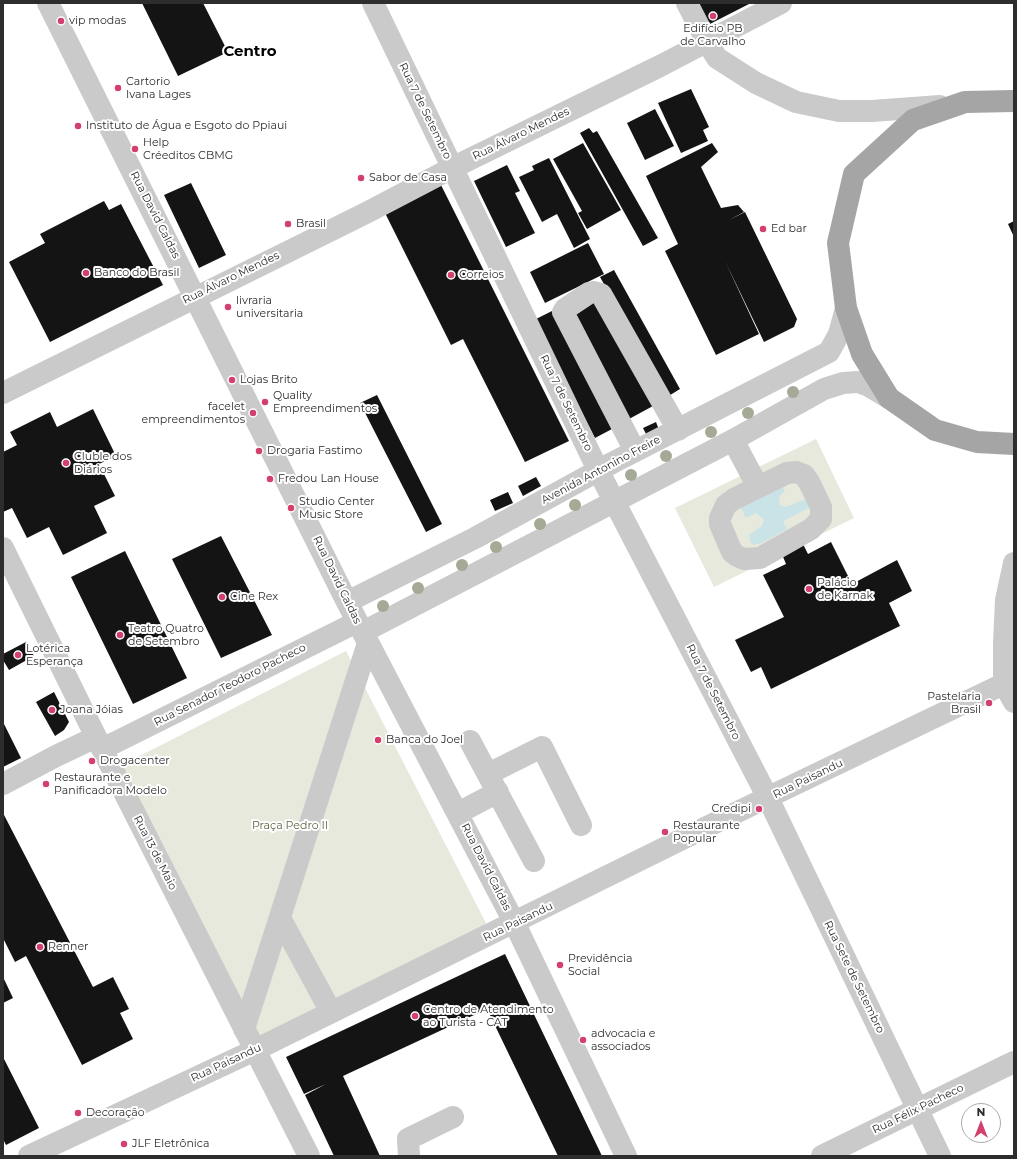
<!DOCTYPE html>
<meta charset="utf-8">
<style>
body{margin:0}
#map{position:relative;width:1017px;height:1159px;overflow:hidden;background:#fff;font-family:Montserrat,sans-serif}
canvas{display:block}
.frame{position:absolute;inset:0;border:4px solid #2d2d2d;pointer-events:none}
.north{position:absolute;left:961px;top:1103px;width:40px;height:40px;box-sizing:border-box;background:#fff;border:1px solid #ababab;border-radius:50%;rotate:0deg;font-size:11px;font-weight:700;line-height:16px;text-align:center;color:#2d2d2d}
.north::after{content:'';display:block;margin:auto;width:14px;height:18px;background:#d3406d;clip-path:polygon(50% 0,100% 100%,50% 72%,0 100%)}
</style>
<div id="map">
<canvas width="1017" height="1159"></canvas>
<div class="frame"></div>
<div class="north">N</div>
</div>
<script>
const ctx = document.querySelector('canvas').getContext('2d');
ctx.lineJoin = 'round';
function fillPath(path, color) {
  ctx.fillStyle = color;
  ctx.fill(path, 'evenodd');
}
function poly(rows) {
  const path = new Path2D();
  for (const r of rows) {
    path.moveTo(r[0], r[1]);
    for (let i = 2; i < r.length; i += 2) path.lineTo(r[i], r[i + 1]);
  }
  return path;
}
function stroke(path, color, width, dash) {
  ctx.strokeStyle = color;
  ctx.lineWidth = width;
  ctx.lineCap = dash ? 'butt' : 'round';
  ctx.setLineDash(dash || []);
  ctx.stroke(path);
}
function label(font, color, halo, rows, align = 'center') {
  ctx.font = font + ' Montserrat,sans-serif';
  ctx.lineWidth = 4;
  ctx.setLineDash([]);
  ctx.textBaseline = 'middle';
  ctx.strokeStyle = halo;
  ctx.fillStyle = color;
  for (const [text, x, y, turn = 0] of rows) {
    ctx.save();
    ctx.translate(x, y);
    ctx.rotate((+turn || 0) * Math.PI / 180);
    ctx.textAlign = isNaN(turn) ? turn : align;
    if (halo) ctx.strokeText(text, 0, 0);
    ctx.fillText(text, 0, 0);
    ctx.restore();
  }
}
const green = poly([
 [816,439,854,518,714,587,675,508],
 [346,651,489,929,256,1041,114,769]
]);
const water = poly([
 [781,485,785,491,779,496,780,505,786,507,806,499,809,508,783,521,787,529,762,543,753,545,750,541,749,535,762,526,764,519,756,513,746,518,740,506]
]);
const building = poly([
 [142,3,203,3,228,52,178,76],
 [692,3,748,3,749,4,704,27],
 [691,89,709,127,703,130,708,141,681,153,658,103],
 [655,109,674,146,645,160,627,123],
 [589,128,593,133,597,131,658,238,643,246,580,133],
 [583,143,621,210,587,229,578,213,582,211,553,159],
 [712,143,718,152,701,167,721,208,738,205,744,212,729,220,745,212,797,319,794,327,764,342,725,261,759,334,716,355,665,251,678,244,646,176],
 [549,158,590,239,574,248,557,214,542,222,519,177,534,170,532,166],
 [507,165,520,191,515,193,535,233,506,247,474,181],
 [191,183,226,255,199,268,164,195],
 [440,183,569,441,525,462,463,339,451,345,384,211],
 [104,201,109,210,121,204,163,285,50,342,9,262,45,243,40,234],
 [1014,221,1014,237,1008,224],
 [588,243,604,274,545,303,530,272],
 [614,270,680,389,667,397,600,277],
 [595,301,653,406,629,419,571,313],
 [552,311,612,429,595,438,534,320],
 [377,395,442,524,426,532,360,403],
 [93,409,116,456,99,464,115,496,94,506,107,533,63,555,49,527,27,538,12,508,3,512,3,452,17,445,10,432,50,412,57,427],
 [656,422,659,430,647,436,643,428],
 [536,477,541,486,523,496,518,486],
 [508,492,513,503,495,511,490,500],
 [221,536,272,635,221,658,172,559],
 [802,542,808,554,831,542,852,584,897,560,912,591,889,603,900,626,771,689,761,667,751,672,735,640,784,617,763,575,786,564,781,552],
 [125,551,187,678,133,704,71,577],
 [26,642,34,656,9,670,3,660,3,654],
 [54,692,69,722,64,730,55,736,36,702],
 [3,722,21,758,3,767],
 [3,813,93,987,113,977,129,1009,120,1013,133,1039,82,1065,26,956,15,962,3,938],
 [505,954,602,1156,558,1156,487,1009,343,1076,380,1156,334,1156,305,1095,326,1084,304,1094,286,1057],
 [3,977,13,998,3,1003],
 [3,1057,39,1128,6,1145,3,1139]
]);
const minor = poly([
 [48,3,347,602,515,924,626,1156],
 [373,3,598,470,768,798,940,1156],
 [687,3,707,42,717,58,756,83,796,102,839,111,872,111,940,106],
 [3,393,366,213,452,168,660,66,781,3],
 [733,440,758,487],
 [635,451,563,312,565,309,589,293,594,292,601,294,678,430],
 [796,472,804,475,809,482,821,507,821,519,811,529,760,558,744,559,737,556,732,552,720,524,720,518,726,505,734,499,787,473,796,472],
 [3,548,96,737,309,1156],
 [1014,563,1006,600,1004,643,1004,684,1014,702],
 [347,602,475,538,612,463,829,352,839,334,846,308],
 [363,632,733,440,824,389,843,383,858,382,869,386,889,398],
 [470,741,534,861],
 [102,749,357,622],
 [488,774,542,747,581,825],
 [3,784,56,756,96,737],
 [458,813,498,792],
 [280,918,331,1012],
 [244,1029,368,643],
 [29,1156,255,1050,727,817,1014,679],
 [409,1156,408,1139,453,1117],
 [822,1156,1014,1062]
]);
const major = poly([
 [1014,101,965,102,913,120,854,174,838,243,846,308,862,354,889,398,935,430,977,442,1014,444]
]);
const trees = [
 [793,392],
 [748,413],
 [711,432],
 [666,456],
 [631,475],
 [575,505],
 [540,524],
 [496,547],
 [462,565],
 [418,588],
 [383,606]
];
const markers = [
 [713,16,4,"#d3406d"],
 [61,21,4,"#d3406d"],
 [118,88,4,"#d3406d"],
 [78,126,4,"#d3406d"],
 [135,149,4,"#d3406d"],
 [361,178,4,"#d3406d"],
 [288,224,4,"#d3406d"],
 [763,229,4,"#d3406d"],
 [86,273,4,"#d3406d"],
 [451,275,4,"#d3406d"],
 [228,307,4,"#d3406d"],
 [232,380,4,"#d3406d"],
 [265,402,4,"#d3406d"],
 [253,413,4,"#d3406d"],
 [259,451,4,"#d3406d"],
 [66,463,4,"#d3406d"],
 [270,479,4,"#d3406d"],
 [291,508,4,"#d3406d"],
 [809,589,4,"#d3406d"],
 [222,597,4,"#d3406d"],
 [120,635,4,"#d3406d"],
 [18,655,4,"#d3406d"],
 [989,703,4,"#d3406d"],
 [52,710,4,"#d3406d"],
 [378,740,4,"#d3406d"],
 [92,761,4,"#d3406d"],
 [46,784,4,"#d3406d"],
 [759,809,4,"#d3406d"],
 [665,832,4,"#d3406d"],
 [40,947,4,"#d3406d"],
 [560,965,4,"#d3406d"],
 [415,1016,4,"#d3406d"],
 [583,1040,4,"#d3406d"],
 [78,1113,4,"#d3406d"],
 [124,1144,4,"#d3406d"]
];
const poiNames = [
 ["vip modas",69,21],
 ["Edifício PB",713,29,"center"],
 ["de Carvalho",713,42,"center"],
 ["Cartorio",126,82],
 ["Ivana Lages",126,95],
 ["Instituto de Água e Esgoto do Ppiaui",86,126],
 ["Help",143,143],
 ["Créeditos CBMG",143,156],
 ["Sabor de Casa",369,178],
 ["Brasil",296,224],
 ["Ed bar",771,229],
 ["Banco do Brasil",94,273],
 ["Correios",459,275],
 ["livraria",236,301],
 ["universitaria",236,314],
 ["Lojas Brito",240,380],
 ["Quality",273,396],
 ["Empreendimentos",273,409],
 ["facelet",245,407,"right"],
 ["empreendimentos",245,420,"right"],
 ["Drogaria Fastimo",267,451],
 ["Cluble dos",74,457],
 ["Diários",74,470],
 ["Fredou Lan House",278,479],
 ["Studio Center",299,502],
 ["Music Store",299,515],
 ["Palácio",817,583],
 ["de Karnak",817,596],
 ["Cine Rex",230,597],
 ["Teatro Quatro",128,629],
 ["de Setembro",128,642],
 ["Lotérica",26,649],
 ["Esperança",26,662],
 ["Pastelaria",981,697,"right"],
 ["Brasil",981,710,"right"],
 ["Joana Jóias",60,710],
 ["Banca do Joel",386,740],
 ["Drogacenter",100,761],
 ["Restaurante e",54,778],
 ["Panificadora Modelo",54,791],
 ["Credipi",751,809,"right"],
 ["Restaurante",673,826],
 ["Popular",673,839],
 ["Renner",48,947],
 ["Previdência",568,959],
 ["Social",568,972],
 ["Centro de Atendimento",423,1010],
 ["ao Turista - CAT",423,1023],
 ["advocacia e",591,1034],
 ["associados",591,1047],
 ["Decoração",86,1113],
 ["JLF Eletrônica",132,1144]
];
const streetNames = [
 ["Rua 7 de Setembro",425,111,64],
 ["Rua Álvaro Mendes",521,134,-26],
 ["Rua David Caldas",155,215,63],
 ["Rua Álvaro Mendes",231,278,-26],
 ["Rua 7 de Setembro",566,403,64],
 ["Avenida Antonino Freire",601,470,-28],
 ["Rua David Caldas",337,580,64],
 ["Rua Senador Teodoro Pacheco",230,685,-27],
 ["Rua 7 de Setembro",713,692,63],
 ["Rua Paisandu",808,779,-26],
 ["Rua 13 de Maio",155,853,63],
 ["Rua David Caldas",486,867,63],
 ["Rua Paisandu",518,922,-26],
 ["Rua Sete de Setembro",854,977,64],
 ["Rua Paisandu",226,1063,-25],
 ["Rua Félix Pacheco",918,1109,-26]
];
const parkNames = [
 ["Praça Pedro II",290,826]
];
const districtNames = [
 ["Centro",250,52]
];
fillPath(green, '#e6e9dc');
fillPath(water, '#cae3e7');
fillPath(building, '#141414');
stroke(minor, '#cacaca', 22);
stroke(major, '#a5a5a5', 22);
ctx.fillStyle = '#a4aa95';
for (const [x, y] of trees) {
  ctx.beginPath();
  ctx.arc(x, y, 6, 0, 2 * Math.PI);
  ctx.fill();
}
for (const [x, y, r, color] of markers) {
  const dot = new Path2D();
  dot.arc(x, y, r, 0, 2 * Math.PI);
  ctx.fillStyle = color;
  ctx.fill(dot);
  stroke(dot, '#fff', 1.5);
}
label('11px', '#2d2d2d', '#fff', poiNames, 'left');
label('11px', '#2d2d2d', '#fff', streetNames);
label('11px', '#59643f', '#fff', parkNames);
label('bold 15px', '#000', '#fff', districtNames);
</script>
